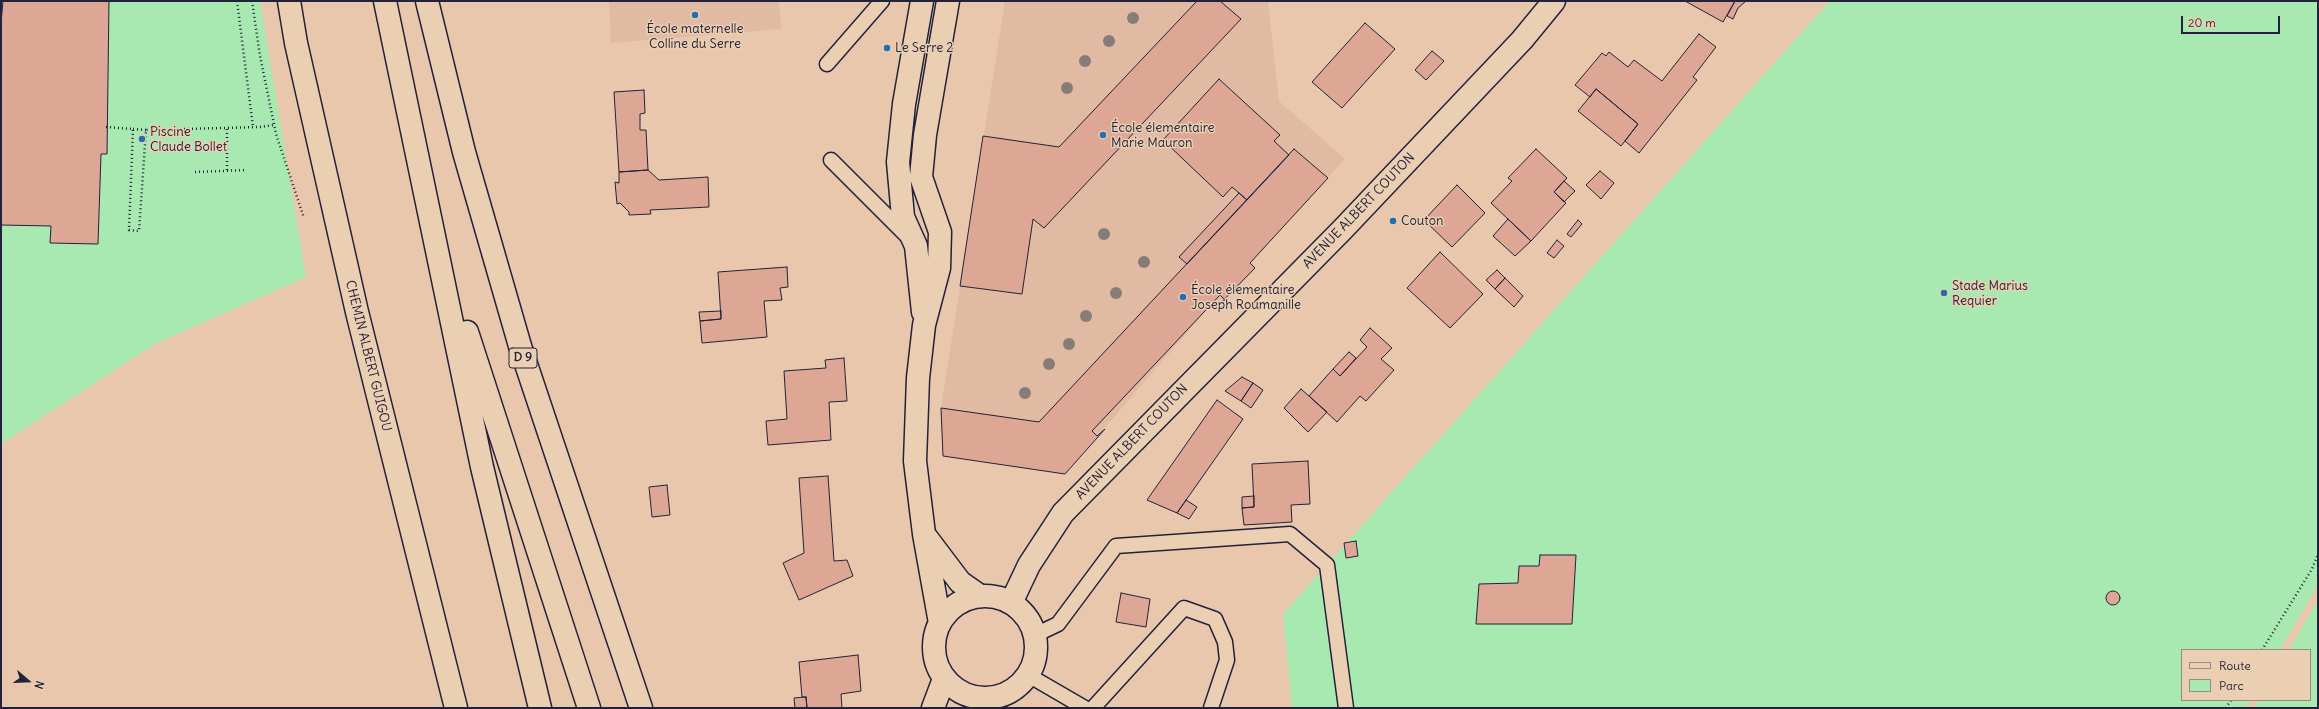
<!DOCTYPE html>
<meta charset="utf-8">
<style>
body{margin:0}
#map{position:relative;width:2319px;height:709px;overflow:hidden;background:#e8c7ac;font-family:Delius,sans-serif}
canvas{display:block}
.frame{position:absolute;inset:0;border:2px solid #22223b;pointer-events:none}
.legend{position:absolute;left:2181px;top:649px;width:130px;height:52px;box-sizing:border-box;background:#ebcfb2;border:1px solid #9b8a82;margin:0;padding:5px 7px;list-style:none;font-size:12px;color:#22223b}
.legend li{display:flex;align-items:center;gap:8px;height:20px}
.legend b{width:20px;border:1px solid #9b8a82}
.north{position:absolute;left:8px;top:661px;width:40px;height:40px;-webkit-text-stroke:3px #ebcfb2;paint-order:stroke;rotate:109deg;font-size:11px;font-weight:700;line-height:16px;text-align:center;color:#22223b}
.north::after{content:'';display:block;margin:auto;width:14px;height:18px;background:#22223b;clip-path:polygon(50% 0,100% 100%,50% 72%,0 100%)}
.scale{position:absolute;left:2181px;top:16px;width:99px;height:18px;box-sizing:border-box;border:2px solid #22223b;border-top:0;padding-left:5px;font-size:12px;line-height:14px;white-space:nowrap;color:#22223b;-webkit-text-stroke:3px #ebcfb2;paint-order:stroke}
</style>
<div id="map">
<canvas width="2319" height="709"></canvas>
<div class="frame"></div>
<ul class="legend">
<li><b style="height:5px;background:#ebcfb2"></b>Route</li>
<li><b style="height:11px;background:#a8e8b1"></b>Parc</li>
</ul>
<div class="north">N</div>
<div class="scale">20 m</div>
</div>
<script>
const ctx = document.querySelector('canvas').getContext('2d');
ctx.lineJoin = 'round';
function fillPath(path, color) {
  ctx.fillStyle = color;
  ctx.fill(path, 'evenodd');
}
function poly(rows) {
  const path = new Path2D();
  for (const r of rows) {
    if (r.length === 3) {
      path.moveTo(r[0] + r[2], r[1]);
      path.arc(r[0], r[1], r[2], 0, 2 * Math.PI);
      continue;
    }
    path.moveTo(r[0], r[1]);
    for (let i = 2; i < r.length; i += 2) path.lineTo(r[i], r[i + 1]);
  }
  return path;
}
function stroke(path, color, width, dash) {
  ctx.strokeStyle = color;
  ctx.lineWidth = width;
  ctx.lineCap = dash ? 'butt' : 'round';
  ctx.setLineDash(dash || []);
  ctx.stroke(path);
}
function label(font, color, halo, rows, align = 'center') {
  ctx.font = font + ' Delius,sans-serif';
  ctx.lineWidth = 3;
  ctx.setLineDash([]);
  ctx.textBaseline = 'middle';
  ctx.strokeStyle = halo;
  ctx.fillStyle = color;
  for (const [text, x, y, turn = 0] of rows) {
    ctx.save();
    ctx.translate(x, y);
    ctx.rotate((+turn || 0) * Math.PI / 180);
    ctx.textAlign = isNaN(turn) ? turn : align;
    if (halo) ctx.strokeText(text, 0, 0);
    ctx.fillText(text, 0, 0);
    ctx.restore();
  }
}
const built = poly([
 [609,1,779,1,781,29,611,43],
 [1005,1,1268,1,1279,101,1345,159,1250,263,1255,268,1215,309,1209,307,1065,474,943,456,941,408]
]);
const green = poly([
 [1,1,260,1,306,277,155,344,1,444],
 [1830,1,2318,1,2318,585,2280,650,2182,650,2182,700,2251,700,2246,708,1292,708,1283,614],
 [2318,600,2318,708,2254,708,2259,700,2310,700,2310,650,2289,650]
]);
const building = poly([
 [3,1,109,1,107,154,101,154,98,244,50,243,51,226,1,225,1,23,3,1],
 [1197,1,1220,1,1241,19,1044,228,1033,219,1022,294,960,286,983,136,1059,147,1197,1],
 [1685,1,1735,1,1723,22,1685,1],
 [1735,1,1746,1,1738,8,1733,19,1727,16,1735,1],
 [1365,23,1395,49,1342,108,1312,82,1365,23],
 [1699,34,1716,47,1693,77,1697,80,1639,153,1625,141,1638,124,1596,89,1590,97,1575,85,1602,53,1606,56,1609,52,1628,67,1634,60,1662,81,1699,34],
 [1432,51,1444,61,1426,80,1415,70,1432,51],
 [1219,79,1280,135,1274,141,1289,155,1247,200,1232,187,1223,197,1163,140,1219,79],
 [1596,89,1638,124,1621,146,1578,111,1596,89],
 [644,90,645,113,640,114,640,130,646,130,648,170,619,172,614,92,644,90],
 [1294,149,1328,178,1250,263,1255,268,1215,309,1225,300,1220,295,1092,431,1097,436,1105,429,1065,474,943,456,941,408,1039,422,1294,149],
 [1536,149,1567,178,1554,192,1566,203,1531,241,1491,203,1512,181,1508,178,1536,149],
 [648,170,659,180,708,177,709,207,650,210,651,214,629,215,629,212,620,203,617,204,615,182,619,183,619,172,648,170],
 [1600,171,1614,183,1601,199,1586,185,1600,171],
 [1564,181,1575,191,1564,202,1554,192,1564,181],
 [1457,185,1485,213,1452,247,1424,220,1457,185],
 [1239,193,1247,200,1187,264,1179,257,1239,193],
 [1508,219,1531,241,1515,256,1493,236,1508,219],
 [1578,220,1582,224,1571,237,1567,234,1578,220],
 [1557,240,1564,246,1554,258,1547,253,1557,240],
 [1440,252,1483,294,1450,328,1407,288,1440,252],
 [787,267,788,287,780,288,782,300,764,301,767,337,702,343,700,321,721,319,718,272,787,267],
 [1497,270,1505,278,1495,289,1486,280,1497,270],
 [1505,278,1523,296,1514,307,1495,289,1505,278],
 [721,311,721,319,700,321,699,312,721,311],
 [1370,328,1392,348,1381,359,1394,370,1366,401,1360,396,1337,422,1309,396,1333,369,1340,376,1367,347,1360,340,1370,328],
 [1349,352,1356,358,1340,376,1333,369,1349,352],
 [844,358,847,401,829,402,831,440,768,445,766,421,787,419,784,371,826,368,825,360,844,358],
 [1242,377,1253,383,1241,401,1225,391,1242,377],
 [1253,383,1263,390,1251,408,1241,401,1253,383],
 [1301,389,1327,412,1308,432,1284,408,1301,389],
 [1217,400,1243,419,1177,513,1147,500,1217,400],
 [1308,461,1310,504,1291,505,1292,522,1244,525,1242,508,1254,507,1252,464,1308,461],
 [828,476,834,561,847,560,853,576,799,600,783,563,804,553,799,478,828,476],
 [667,485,670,515,652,517,649,487,667,485],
 [1254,496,1254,507,1242,508,1242,497,1254,496],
 [1186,500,1197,507,1189,519,1177,513,1186,500],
 [1356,541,1358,556,1346,558,1344,543,1356,541],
 [1540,555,1576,555,1572,624,1476,624,1479,584,1518,583,1519,566,1539,566,1540,555],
 [2113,598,7],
 [1121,593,1150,599,1146,627,1116,622,1121,593],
 [858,655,861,691,841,694,842,708,807,708,806,697,802,697,799,662,858,655],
 [806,697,807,708,795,708,794,698,806,697]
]);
const path = poly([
 [237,1,253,127],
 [252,1,260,56,276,134,304,218],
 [106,127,133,129,129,230,139,231,146,130,153,129],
 [133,129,146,130],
 [184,129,260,127,274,125],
 [227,129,227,171],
 [195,172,247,170],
 [2262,650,2312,569,2318,554],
 [2226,708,2231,700]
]);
const lane = poly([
 [827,64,882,1],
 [831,160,907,236],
 [1035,635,1058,624,1116,546,1290,534,1327,565,1346,708],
 [1028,675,1085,708],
 [1093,708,1184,608,1215,619,1225,642,1227,660,1211,708]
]);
const street = poly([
 [289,1,296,43,357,312,456,708]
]);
const secondary = poly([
 [922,1,904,104,898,162,903,217,916,246,923,312],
 [926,537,960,582,980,596],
 [985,647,51],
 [1011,603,1029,565,1063,513,1343,229,1522,40,1554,1],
 [940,623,924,534,915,461,918,378,924,325,939,268,940,232,921,177,925,135,948,1],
 [933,708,944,679]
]);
const highway = poly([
 [385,1,482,467,540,708],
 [427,1,464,152,520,346,641,708],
 [467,332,589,708]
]);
const trees = [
 [1133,18],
 [1109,41],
 [1085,61],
 [1067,88],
 [1104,234],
 [1144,262],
 [1116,293],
 [1086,316],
 [1069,344],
 [1049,364],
 [1025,393]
];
const markers = [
 [695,15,4,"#1f6fb2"],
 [887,48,4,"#1f6fb2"],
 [1103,135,4,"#1f6fb2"],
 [142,139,4,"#1f6fb2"],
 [1393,221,4,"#1f6fb2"],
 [1944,293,4,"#1f6fb2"],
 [1183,297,4,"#1f6fb2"]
];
const shields = [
 [523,358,28]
];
const shieldNames = [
 ["D 9",523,358]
];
const poiNames = [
 ["École maternelle",695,29,"center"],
 ["Colline du Serre",695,44,"center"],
 ["Le Serre 2",895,48],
 ["École élementaire",1111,128],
 ["Marie Mauron",1111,143],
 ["Piscine",150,132],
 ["Claude Bollet",150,147],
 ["Couton",1401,221],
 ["Stade Marius",1952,286],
 ["Requier",1952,301],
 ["École élementaire",1191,290],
 ["Joseph Roumanille",1191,305]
];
const streetNames = [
 ["AVENUE ALBERT COUTON",1359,211,-46],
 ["CHEMIN ALBERT GUIGOU",368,356,76],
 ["AVENUE ALBERT COUTON",1132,442,-46]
];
fillPath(built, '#e1baa3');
fillPath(green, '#a8e8b1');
fillPath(building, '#dda695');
stroke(building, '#22223b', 1);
stroke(lane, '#22223b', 17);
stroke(street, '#22223b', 25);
stroke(secondary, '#22223b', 25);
stroke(highway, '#22223b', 25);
stroke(path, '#22223b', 2.5, [1, 3]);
stroke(lane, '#ebcfb2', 14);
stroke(street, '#ebcfb2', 22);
stroke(secondary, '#ebcfb2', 22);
stroke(highway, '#ebcfb2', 22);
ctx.fillStyle = '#867d78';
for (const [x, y] of trees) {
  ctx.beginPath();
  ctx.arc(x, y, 6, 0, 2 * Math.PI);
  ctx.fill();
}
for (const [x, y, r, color] of markers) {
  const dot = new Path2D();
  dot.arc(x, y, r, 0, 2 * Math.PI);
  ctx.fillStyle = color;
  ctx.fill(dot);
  stroke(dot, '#ebcfb2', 1.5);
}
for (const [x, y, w] of shields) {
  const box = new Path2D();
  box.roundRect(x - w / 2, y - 10, w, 20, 3);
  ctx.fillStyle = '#ebcfb2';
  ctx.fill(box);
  stroke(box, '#22223b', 1);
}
label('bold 12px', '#22223b', null, shieldNames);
label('13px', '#22223b', '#ebcfb2', poiNames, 'left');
label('13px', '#22223b', '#ebcfb2', streetNames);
</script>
